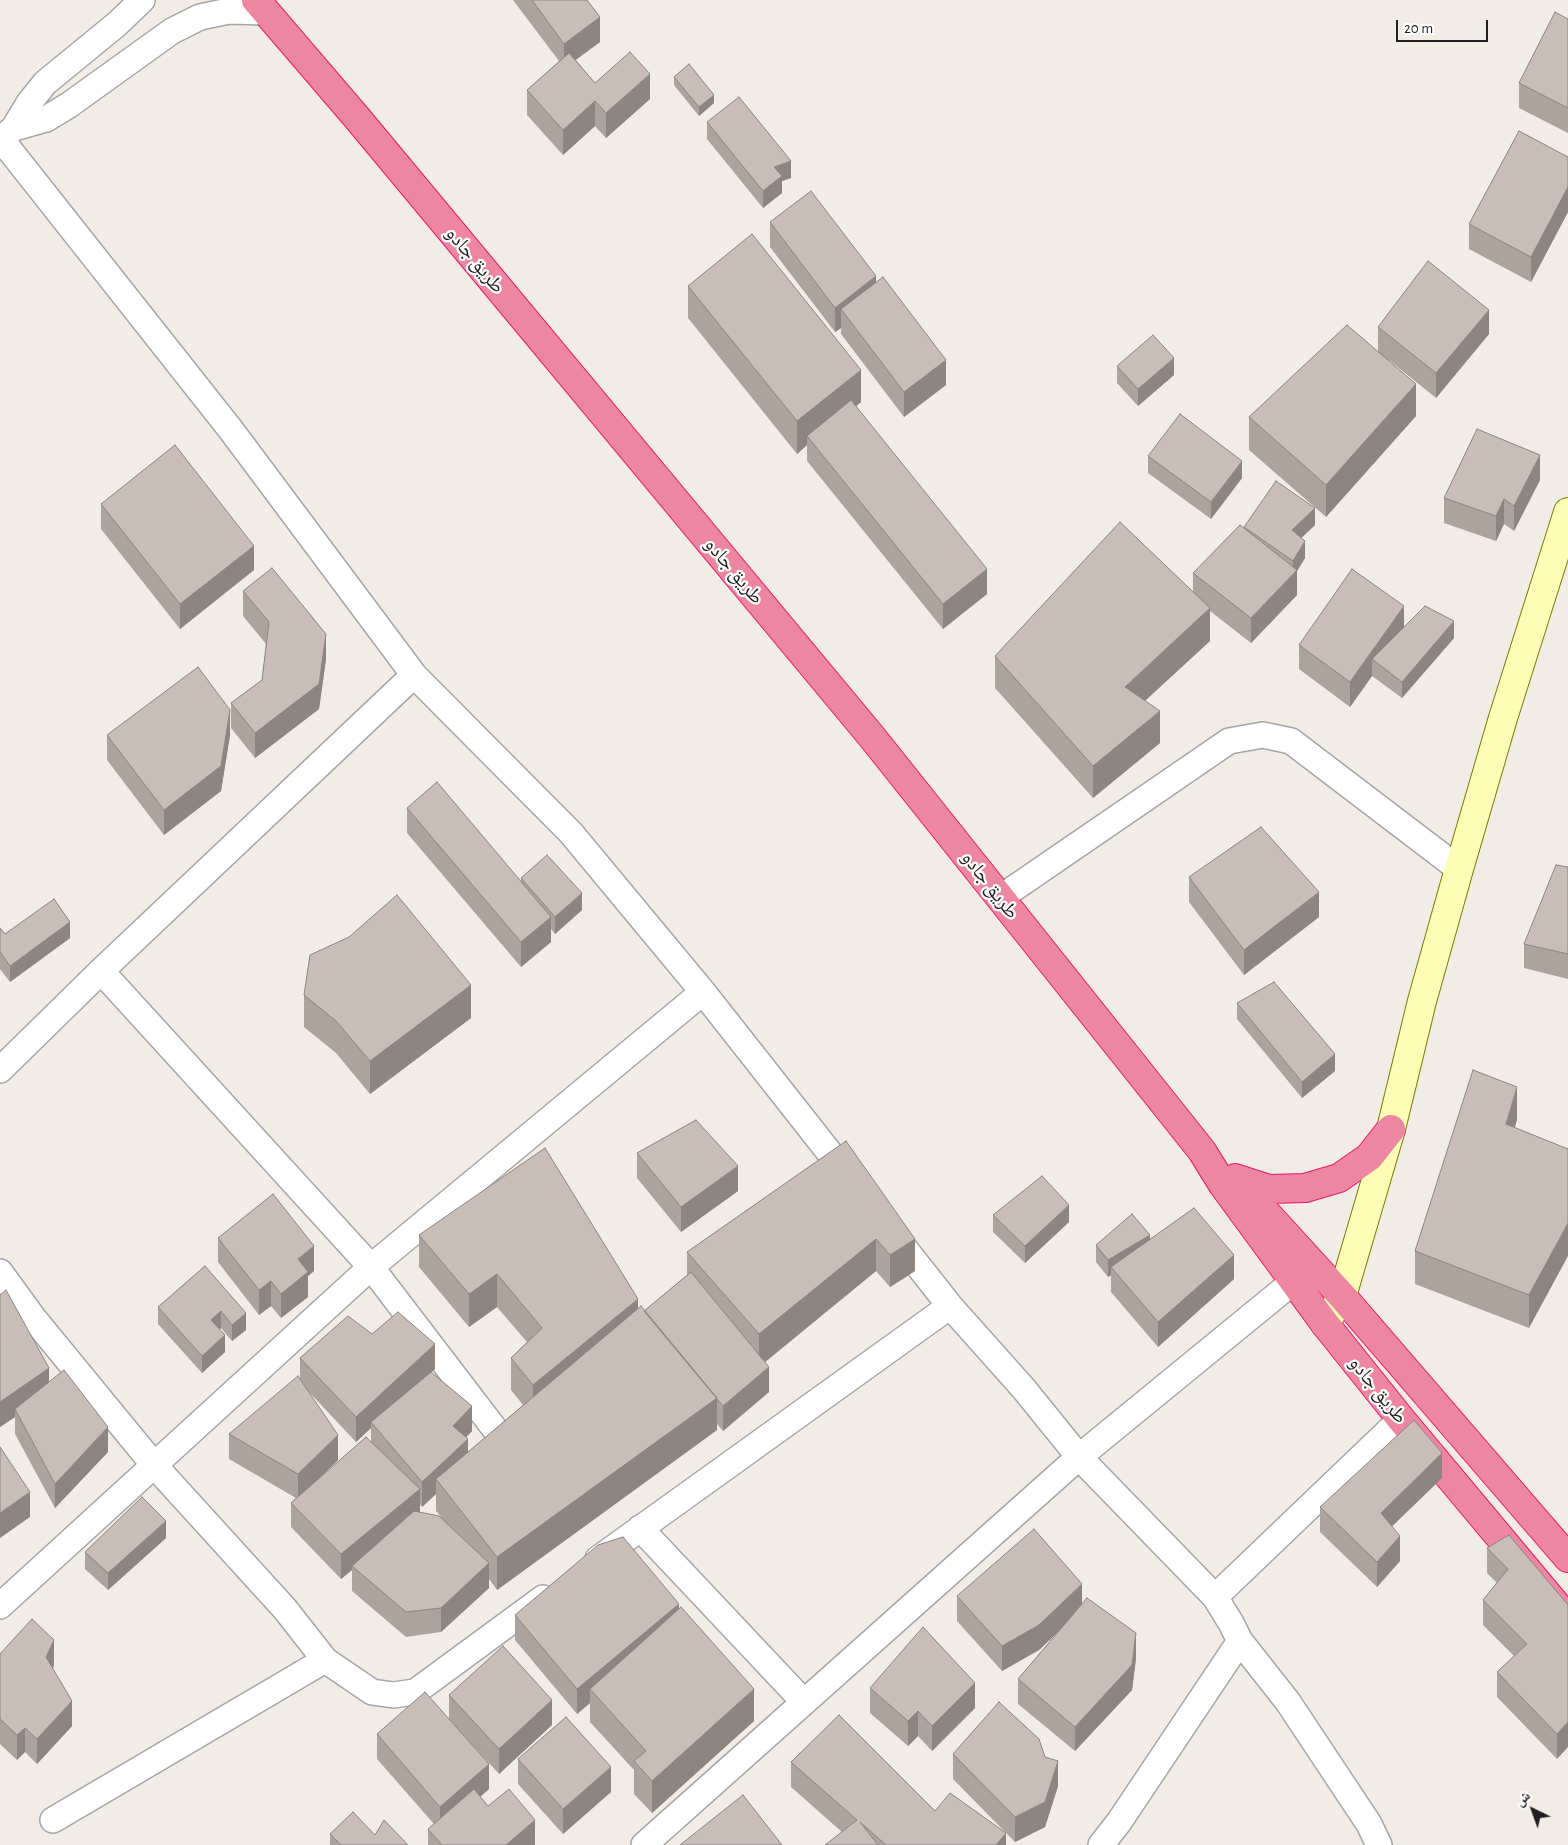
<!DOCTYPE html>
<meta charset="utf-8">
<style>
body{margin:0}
#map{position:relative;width:1568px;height:1845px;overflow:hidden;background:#f1ece5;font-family:"Alegreya Sans","Noto Naskh Arabic",sans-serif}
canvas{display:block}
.north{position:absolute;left:1508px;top:1785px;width:50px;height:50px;-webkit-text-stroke:4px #fff;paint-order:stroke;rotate:318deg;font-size:14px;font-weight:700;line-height:20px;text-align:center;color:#1f1f1f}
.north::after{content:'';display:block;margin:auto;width:18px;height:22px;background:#1f1f1f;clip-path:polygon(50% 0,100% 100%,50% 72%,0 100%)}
.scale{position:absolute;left:1396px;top:20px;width:92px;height:22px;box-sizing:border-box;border:2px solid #1f1f1f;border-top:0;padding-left:6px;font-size:15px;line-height:18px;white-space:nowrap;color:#1f1f1f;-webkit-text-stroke:4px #fff;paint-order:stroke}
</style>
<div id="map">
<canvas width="1568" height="1845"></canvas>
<div class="north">ش</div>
<div class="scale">20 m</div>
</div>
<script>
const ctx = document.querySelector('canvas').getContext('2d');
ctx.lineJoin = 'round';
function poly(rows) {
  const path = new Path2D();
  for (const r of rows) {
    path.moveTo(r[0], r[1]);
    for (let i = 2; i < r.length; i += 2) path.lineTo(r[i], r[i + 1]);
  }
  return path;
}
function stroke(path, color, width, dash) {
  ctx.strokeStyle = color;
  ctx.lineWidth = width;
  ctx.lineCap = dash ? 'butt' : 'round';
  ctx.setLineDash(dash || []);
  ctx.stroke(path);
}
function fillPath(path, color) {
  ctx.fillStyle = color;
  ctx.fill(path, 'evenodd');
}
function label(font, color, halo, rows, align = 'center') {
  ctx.font = font + ' "Alegreya Sans","Noto Naskh Arabic",sans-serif';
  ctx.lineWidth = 4.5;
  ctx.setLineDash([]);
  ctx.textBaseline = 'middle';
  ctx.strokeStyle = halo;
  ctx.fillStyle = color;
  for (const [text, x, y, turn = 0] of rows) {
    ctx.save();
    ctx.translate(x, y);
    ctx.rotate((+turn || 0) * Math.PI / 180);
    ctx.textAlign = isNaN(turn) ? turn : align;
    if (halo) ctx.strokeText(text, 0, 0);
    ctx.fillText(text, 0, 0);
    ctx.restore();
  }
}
const street = poly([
 [14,128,46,119,69,105,172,31,200,17,229,11,266,12],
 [8,133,14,128,29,103,45,83,117,24,142,0],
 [1,139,231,430,414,675,571,833,703,992,851,1180],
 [1000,898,1229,741,1263,735,1291,741,1459,869],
 [101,971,371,1267,494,1428],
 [0,1070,101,971,414,675],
 [894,1235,950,1306,1024,1389,1079,1457,1215,1597,1231,1623,1240,1641,1119,1822,1101,1845],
 [0,1272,35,1320,154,1465,285,1609,325,1660,372,1692,393,1695,415,1692,543,1598],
 [640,1528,804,1702],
 [598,1559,950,1306],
 [1215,1597,1401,1419],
 [0,1606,371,1267,703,992],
 [1240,1641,1288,1702,1369,1824,1379,1845],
 [53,1820,325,1660],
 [644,1845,1079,1457,1294,1281]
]);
const secondary = poly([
 [1325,1324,1342,1296,1391,1129,1422,1001,1459,869,1503,718,1568,512]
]);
const highway = poly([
 [256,0,358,119,872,737,1202,1151,1223,1185,1325,1324,1401,1419,1568,1619],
 [1235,1178,1269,1189,1305,1188,1339,1178,1369,1157,1391,1129],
 [1239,1183,1342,1296,1568,1558]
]);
const wall = poly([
 [513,0,587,0,600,42,576,60,595,83,650,99,606,138,595,126,563,155,527,115,527,90,559,61],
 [1568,19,1568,133,1519,108,1519,83],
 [674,77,714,103,699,116,674,85],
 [707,122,791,178,782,181,782,193,763,208,707,139],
 [1568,157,1568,212,1531,282,1469,249,1469,224],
 [770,222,876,283,946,385,904,417,841,334,841,328,835,332,770,247],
 [688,286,861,402,856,406,987,594,943,629,807,461,807,445,797,454,688,318],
 [1378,327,1489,334,1436,398,1389,360,1416,416,1326,517,1249,450,1249,417,1378,351],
 [1117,366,1174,375,1138,406,1117,383],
 [1148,456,1242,478,1211,519,1148,473],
 [1540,480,1514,531,1504,524,1496,541,1444,523,1444,498],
 [101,504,254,570,180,629,101,529],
 [1315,525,1301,538,1305,558,1297,571,1297,595,1251,643,1210,611,1210,641,1145,701,1160,743,1093,798,995,688,995,656,1193,592,1193,573,1244,528,1244,527],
 [243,591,326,659,319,709,255,758,231,728,231,703,262,680,266,644,243,616],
 [1404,627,1454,638,1402,698,1372,676,1350,707,1299,669,1299,645],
 [107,735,230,735,221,791,164,835,107,760],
 [407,808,521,881,521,878,582,910,555,934,551,929,551,942,521,967,407,833],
 [1568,867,1568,979,1524,968,1524,944],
 [1189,877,1319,917,1244,975,1189,902],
 [0,928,5,934,70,938,10,982,0,969],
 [304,995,471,1018,370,1094,336,1053,304,1027],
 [1237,1003,1335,1071,1302,1098,1237,1019],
 [1517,1120,1514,1128,1568,1149,1529,1328,1415,1284,1415,1251],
 [846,1141,915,1271,890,1287,876,1271,765,1362,769,1392,723,1431,717,1424,717,1430,497,1590,489,1579,489,1588,441,1632,406,1637,352,1591,352,1570,341,1579,291,1527,291,1503,296,1498,229,1459,229,1434,300,1379,300,1358,372,1334,435,1369,431,1372,472,1431,466,1437,468,1452,523,1405,511,1390,511,1358,527,1342,497,1307,469,1327,419,1267,419,1235,644,1311,687,1275,687,1252],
 [309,1392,356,1442,371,1428,371,1441,320,1477,338,1460],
 [436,1494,436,1511,441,1517,420,1513,420,1504,422,1507],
 [637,1153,738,1191,681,1232,637,1178],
 [993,1215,1069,1222,1025,1263,993,1232],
 [218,1238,314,1271,308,1276,308,1297,281,1318,271,1306,259,1315,218,1262],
 [1150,1240,1234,1279,1158,1347,1111,1292,1111,1275,1108,1277,1096,1262,1096,1245],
 [205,1266,246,1330,232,1341,221,1328,220,1329,225,1352,202,1373,158,1324,158,1307],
 [0,1295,49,1382,108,1452,55,1508,15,1434,15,1417,0,1427],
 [1442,1478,1392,1526,1400,1561,1377,1587,1320,1532,1320,1507],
 [166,1538,108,1590,85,1569,85,1552],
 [1487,1548,1568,1605,1557,1759,1497,1697,1497,1672,1514,1656,1483,1625,1483,1600,1497,1583,1487,1573],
 [957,1596,1082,1604,1136,1658,1132,1690,1075,1751,1018,1704,1018,1679,1058,1632,1039,1650,1002,1671,957,1621],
 [679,1609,754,1721,652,1813,634,1794,634,1770,590,1722,590,1703,577,1714,515,1640,515,1615],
 [0,1654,54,1665,53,1668,72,1726,37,1764,25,1752,17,1760,0,1744],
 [870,1688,975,1708,932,1751,918,1736,908,1746,870,1713],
 [449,1695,552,1725,499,1774,464,1736,489,1789,480,1797,488,1806,535,1845,428,1845,428,1829,434,1824,377,1759,377,1734,449,1719],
 [953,1754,1045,1757,1058,1786,1045,1827,1015,1842,953,1779],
 [518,1759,611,1792,563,1834,518,1784],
 [791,1762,935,1811,1006,1845,825,1845,842,1832,791,1787],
 [330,1834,375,1835,408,1845,330,1845]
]);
const shadedWall = poly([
 [600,17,600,42,564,68,564,44],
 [650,74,650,99,606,138,606,113],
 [714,95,714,103,699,116,699,107],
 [595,101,595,126,563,155,563,130],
 [791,161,791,178,782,181,782,193,763,208,763,191,774,167],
 [1568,187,1568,212,1531,282,1531,257],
 [876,276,876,301,841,309,841,328,835,332,835,308],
 [1489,310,1489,334,1436,398,1436,373],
 [1174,358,1174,375,1138,406,1138,389],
 [946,360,946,385,904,417,904,392],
 [861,370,861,402,812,442,807,436,807,445,797,454,797,421],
 [1416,384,1416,416,1326,517,1326,485],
 [1540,455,1540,480,1514,531,1514,506],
 [1242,461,1242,478,1211,519,1211,502],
 [1504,499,1504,524,1496,541,1496,516],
 [1315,508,1315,525,1292,547,1292,530],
 [1305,541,1305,558,1297,571,1297,595,1251,643,1251,618,1293,575,1293,561],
 [254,546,254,570,180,629,180,604],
 [987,569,987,594,943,629,943,604],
 [1404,606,1404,631,1372,659,1372,676,1350,707,1350,682],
 [1210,608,1210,641,1125,719,1125,687],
 [1454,621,1454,638,1402,698,1402,682],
 [326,634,326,659,319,709,255,758,255,733],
 [230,710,230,735,221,791,164,835,164,810],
 [1160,711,1160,743,1093,798,1093,766],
 [1319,892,1319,917,1244,975,1244,950],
 [582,893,582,910,555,934,555,917],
 [551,917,551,942,521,967,521,942],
 [70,922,70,938,10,982,10,966],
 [471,985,471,1018,370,1094,370,1061],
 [1335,1054,1335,1071,1302,1098,1302,1082],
 [1517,1087,1517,1120,1506,1157,1506,1124],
 [738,1166,738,1191,681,1232,681,1207],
 [1069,1205,1069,1222,1025,1263,1025,1246],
 [1568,1223,1568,1256,1529,1328,1529,1295],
 [1150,1235,1150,1251,1111,1267,1111,1275,1108,1277,1108,1260],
 [876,1239,876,1271,759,1367,759,1334],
 [915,1239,915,1271,890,1287,890,1255],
 [314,1246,314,1271,308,1276,308,1297,281,1318,281,1294,298,1259],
 [1234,1255,1234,1279,1158,1347,1158,1322],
 [497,1274,497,1307,469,1327,469,1294],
 [271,1281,271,1306,259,1315,259,1290],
 [638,1299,638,1331,533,1417,533,1385],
 [221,1311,221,1328,211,1337,211,1320],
 [246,1313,246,1330,232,1341,232,1325],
 [225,1335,225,1352,202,1373,202,1356],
 [435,1344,435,1369,374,1425,371,1422,371,1428,356,1442,356,1417],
 [769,1367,769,1392,723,1431,723,1406],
 [49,1368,49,1393,15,1409,15,1417,0,1427,0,1402],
 [717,1398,717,1430,497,1590,497,1557],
 [472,1406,472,1431,453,1451,453,1426],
 [108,1427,108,1452,55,1508,55,1484],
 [338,1435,338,1460,298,1499,298,1474],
 [468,1439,468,1464,436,1479,436,1494,422,1507,422,1482],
 [1442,1453,1442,1478,1381,1537,1381,1513],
 [420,1489,420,1514,352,1566,352,1570,341,1579,341,1554],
 [30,1492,30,1517,0,1538,0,1513],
 [166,1521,166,1538,108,1590,108,1573],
 [1400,1536,1400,1561,1377,1587,1377,1562],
 [489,1563,489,1588,441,1632,441,1608],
 [1082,1584,1082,1609,1039,1650,1002,1671,1002,1646],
 [679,1604,679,1629,590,1689,590,1703,577,1714,577,1689],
 [1136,1633,1136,1658,1132,1690,1075,1751,1075,1727],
 [54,1640,54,1665,46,1682,46,1657],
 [975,1683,975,1708,932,1751,932,1726],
 [754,1689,754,1721,652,1813,652,1781],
 [552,1700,552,1725,499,1774,499,1749],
 [72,1701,72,1726,37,1764,37,1739],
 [918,1711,918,1736,908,1746,908,1721],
 [1568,1722,1568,1747,1557,1759,1557,1734],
 [25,1728,25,1752,17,1760,17,1735],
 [1058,1761,1058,1786,1045,1827,1015,1842,1015,1817],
 [489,1764,489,1789,440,1832,440,1807],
 [611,1767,611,1792,563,1834,563,1809],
 [535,1820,535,1845,506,1845],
 [1006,1833,1006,1845,996,1845]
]);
const building = poly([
 [532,0,587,0,600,17,564,44,532,0],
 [1555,12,1568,19,1568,108,1519,83,1555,12],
 [630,52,650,74,606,113,595,101,563,130,527,90,569,53,595,83,630,52],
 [689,64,714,95,699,107,674,77,689,64],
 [739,97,791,161,774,167,782,176,763,191,707,122,739,97],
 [1519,131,1568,157,1568,187,1531,257,1469,224,1519,131],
 [811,191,876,276,835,308,770,222,811,191],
 [752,234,861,370,797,421,688,286,752,234],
 [1428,261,1489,310,1436,373,1378,327,1428,261],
 [883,277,946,360,904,392,841,309,883,277],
 [1347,325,1416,384,1326,485,1249,417,1347,325],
 [1153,335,1174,358,1138,389,1117,366,1153,335],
 [851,400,987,569,943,604,807,436,851,400],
 [1180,414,1242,461,1211,502,1148,456,1180,414],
 [1477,429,1540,455,1514,506,1504,499,1496,516,1444,498,1477,429],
 [175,445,254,546,180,604,101,504,175,445],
 [1276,481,1315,508,1292,530,1305,541,1293,561,1244,527,1276,481],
 [1120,522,1210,608,1125,687,1160,711,1093,766,995,656,1120,522],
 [1240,525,1297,570,1251,618,1193,573,1240,525],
 [272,568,326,634,319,684,255,733,231,703,262,680,269,622,243,591,272,568],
 [1352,569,1404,606,1350,682,1299,645,1352,569],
 [1425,606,1454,621,1402,682,1372,659,1425,606],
 [198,667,230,710,221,766,164,810,107,735,198,667],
 [437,782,551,917,521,942,407,808,437,782],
 [1261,827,1319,892,1244,950,1189,877,1261,827],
 [547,855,582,893,555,917,521,878,547,855],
 [1556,865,1568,867,1568,954,1524,944,1556,865],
 [397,895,471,985,370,1061,336,1021,304,995,310,955,349,937,397,895],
 [54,899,70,922,10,966,0,952,0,928,5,934,54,899],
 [1274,982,1335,1054,1302,1082,1237,1003,1274,982],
 [1473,1070,1517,1087,1506,1124,1568,1149,1568,1223,1529,1295,1415,1251,1473,1070],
 [696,1120,738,1166,681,1207,637,1153,696,1120],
 [846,1141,915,1239,890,1255,876,1239,759,1334,687,1252,846,1141],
 [545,1148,638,1299,533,1385,511,1358,542,1328,497,1274,469,1294,419,1235,545,1148],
 [1042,1176,1069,1205,1025,1246,993,1215,1042,1176],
 [273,1194,314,1246,298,1259,308,1272,281,1294,271,1281,259,1290,218,1238,273,1194],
 [1194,1208,1234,1255,1158,1322,1111,1267,1194,1208],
 [1132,1214,1150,1235,1108,1260,1096,1245,1132,1214],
 [205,1266,246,1313,232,1325,221,1311,211,1320,225,1335,202,1356,158,1307,205,1266],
 [691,1272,769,1367,723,1406,644,1311,691,1272],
 [6,1290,49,1368,0,1402,0,1295,6,1290],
 [641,1306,717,1398,497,1557,436,1479,641,1306],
 [398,1312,435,1344,356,1417,300,1358,348,1316,372,1334,398,1312],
 [64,1370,108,1427,55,1484,15,1409,64,1370],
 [431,1372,472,1406,453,1426,468,1439,422,1482,371,1422,431,1372],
 [298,1376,338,1435,298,1474,229,1434,298,1376],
 [1414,1420,1442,1453,1381,1513,1400,1536,1377,1562,1320,1507,1414,1420],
 [366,1437,420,1489,341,1554,291,1503,366,1437],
 [0,1447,30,1492,0,1513,0,1447],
 [142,1497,166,1521,108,1573,85,1552,142,1497],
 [414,1511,439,1516,489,1563,441,1608,406,1612,352,1566,414,1511],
 [1034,1529,1082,1584,1039,1625,1002,1646,957,1596,1034,1529],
 [1509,1535,1568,1605,1568,1722,1557,1734,1497,1672,1527,1644,1483,1600,1508,1569,1487,1548,1509,1535],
 [623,1537,679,1604,577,1689,515,1615,598,1545,623,1537],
 [1087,1598,1136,1633,1132,1665,1075,1727,1018,1679,1087,1598],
 [681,1607,754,1689,652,1781,634,1761,646,1751,590,1689,681,1607],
 [32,1619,54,1640,46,1657,72,1701,37,1739,25,1728,17,1735,0,1719,0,1654,32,1619],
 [923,1627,975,1683,932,1726,918,1711,908,1721,870,1688,923,1627],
 [503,1646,552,1700,499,1749,449,1695,503,1646],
 [425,1692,489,1764,440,1807,377,1734,425,1692],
 [999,1702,1039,1739,1045,1757,1058,1761,1045,1802,1015,1817,953,1754,999,1702],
 [839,1715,935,1811,950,1793,1006,1833,996,1845,886,1845,860,1822,878,1845,825,1845,857,1820,791,1762,839,1715],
 [566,1717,611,1767,563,1809,518,1759,566,1717],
 [474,1789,488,1806,509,1789,535,1820,506,1845,442,1845,428,1829,474,1789],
 [743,1795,782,1845,680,1845,743,1795],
 [353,1812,375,1835,384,1820,408,1845,341,1845,330,1834,353,1812]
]);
const streetNames = [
 ["طريق جادو",475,260,50],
 ["طريق جادو",734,571,50],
 ["طريق جادو",990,885,52],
 ["طريق جادو",1378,1390,51]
];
stroke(street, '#a6a6a6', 28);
stroke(secondary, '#777c00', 30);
stroke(highway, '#e8186d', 30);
stroke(street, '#fff', 25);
stroke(secondary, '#fefdb5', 28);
stroke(highway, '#ed87a1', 28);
fillPath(wall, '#ada39d');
fillPath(shadedWall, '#8d8580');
fillPath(building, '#c9beb7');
stroke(building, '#8d8580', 1);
label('20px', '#1f1f1f', '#fff', streetNames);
</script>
